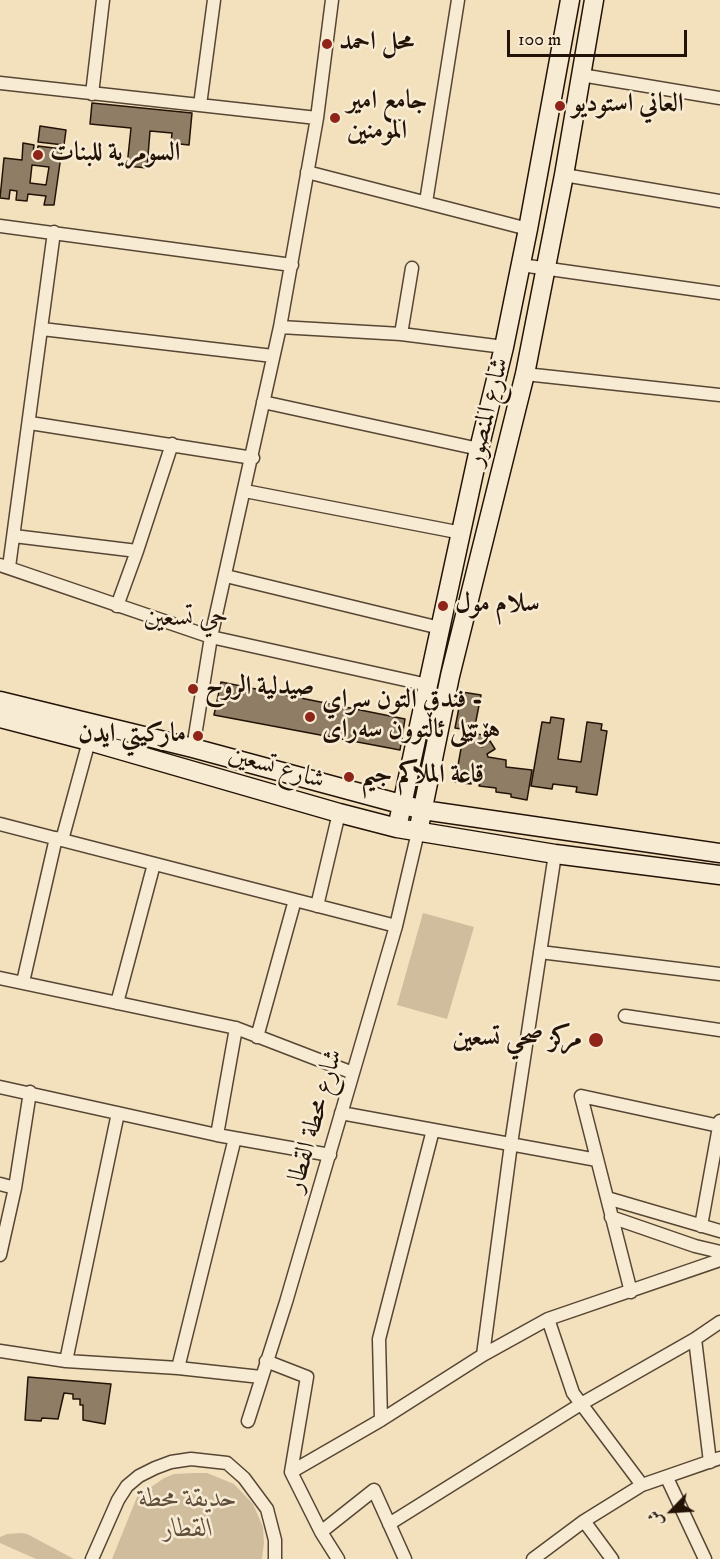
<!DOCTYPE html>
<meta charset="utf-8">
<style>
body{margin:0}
#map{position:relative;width:720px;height:1559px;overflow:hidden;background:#f3e0bc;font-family:"IM FELL DW Pica",Amiri,serif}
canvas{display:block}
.north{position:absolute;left:642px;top:1481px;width:60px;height:60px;-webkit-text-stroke:4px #f7ebd3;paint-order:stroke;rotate:245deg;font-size:16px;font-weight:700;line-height:24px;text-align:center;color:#231307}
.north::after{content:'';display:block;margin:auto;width:21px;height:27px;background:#231307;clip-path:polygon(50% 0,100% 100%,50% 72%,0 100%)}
.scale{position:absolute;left:507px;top:30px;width:180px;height:27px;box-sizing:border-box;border:3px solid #231307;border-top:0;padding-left:8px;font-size:18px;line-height:21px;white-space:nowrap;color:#231307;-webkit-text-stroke:4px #f7ebd3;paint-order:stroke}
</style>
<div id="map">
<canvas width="720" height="1559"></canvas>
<div class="north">ش</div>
<div class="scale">100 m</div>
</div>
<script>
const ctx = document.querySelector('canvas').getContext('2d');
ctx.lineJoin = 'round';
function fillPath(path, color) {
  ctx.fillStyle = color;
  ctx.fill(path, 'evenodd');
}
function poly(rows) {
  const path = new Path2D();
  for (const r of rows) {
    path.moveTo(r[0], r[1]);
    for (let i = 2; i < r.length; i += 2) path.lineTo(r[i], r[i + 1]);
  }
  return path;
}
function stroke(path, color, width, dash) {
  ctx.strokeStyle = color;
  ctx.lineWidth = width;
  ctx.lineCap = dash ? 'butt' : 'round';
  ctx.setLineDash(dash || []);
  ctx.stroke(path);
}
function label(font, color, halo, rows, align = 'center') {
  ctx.font = font + ' "IM FELL DW Pica",Amiri,serif';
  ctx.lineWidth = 5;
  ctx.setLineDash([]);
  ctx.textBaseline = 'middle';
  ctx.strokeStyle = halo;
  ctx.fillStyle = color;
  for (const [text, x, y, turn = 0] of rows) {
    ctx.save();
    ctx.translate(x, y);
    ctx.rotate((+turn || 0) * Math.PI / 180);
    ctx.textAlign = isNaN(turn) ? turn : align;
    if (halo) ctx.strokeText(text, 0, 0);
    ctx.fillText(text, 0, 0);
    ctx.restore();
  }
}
const green = poly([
 [423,913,474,927,447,1019,397,1005],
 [194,1473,207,1473,234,1484,253,1504,263,1527,264,1543,262,1559,112,1559,137,1497,164,1478,174,1474],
 [22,1533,27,1534,74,1559,36,1559,0,1543,0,1537,7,1534]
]);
const building = poly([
 [92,103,192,113,189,145,171,143,172,133,150,131,147,168,127,166,131,128,90,124,92,103],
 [40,126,66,130,64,145,38,142,40,126],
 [23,143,34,145,33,153,37,153,38,146,62,149,54,205,44,205,46,196,28,194,27,201,16,200,17,191,10,190,9,199,0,198,4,158,22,160,23,143],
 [32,165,49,167,46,185,30,183,32,165],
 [221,682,405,719,400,750,214,715,221,682],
 [462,692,481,695,474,731,455,728,462,692],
 [551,717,564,719,558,759,581,762,587,722,602,724,601,730,607,731,597,795,576,792,577,787,553,784,552,789,531,786,542,722,550,723,551,717],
 [464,732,483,735,482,747,490,741,495,749,487,754,488,757,506,760,506,767,532,770,527,800,511,797,511,794,496,792,496,788,479,786,480,784,471,782,471,784,455,782,464,732],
 [28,1377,111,1384,105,1424,83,1420,83,1405,80,1405,80,1399,73,1399,73,1394,64,1393,58,1419,42,1418,41,1421,25,1420,28,1377]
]);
const street = poly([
 [581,75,720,98],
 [0,83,317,118],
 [92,94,103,0],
 [200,105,214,0],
 [307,172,528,229],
 [564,175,720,201],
 [426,202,458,0],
 [0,226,292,265],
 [521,265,720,293],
 [280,327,401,334,504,347],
 [42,329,273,356],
 [401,334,412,268],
 [525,374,720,395],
 [263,402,479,449],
 [30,423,253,458],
 [245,491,462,533],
 [14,536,137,551],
 [0,565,211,637,428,685],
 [9,567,54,232],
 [226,576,440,628],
 [117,606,137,551,172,444],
 [193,748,211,637,280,327,317,118,332,0],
 [0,824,396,926],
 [62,840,89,741],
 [317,906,339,813],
 [540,952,720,974],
 [0,978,236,1028,353,1073],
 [23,982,56,838],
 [117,1003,154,864],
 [625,1016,720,1030],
 [257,1037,295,900],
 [0,1087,217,1135,330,1155],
 [341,1113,597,1160],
 [217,1135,236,1028],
 [0,1184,15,1188],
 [607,1198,720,1231],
 [611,1217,695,1246,720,1252],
 [701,1226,720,1121],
 [0,1255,15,1188,30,1092],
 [631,1292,581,1096,719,1126],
 [548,1319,573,1393,642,1485],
 [695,1339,710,1462],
 [0,1351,66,1361,178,1368,261,1377],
 [483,1355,511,1144,555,854],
 [66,1361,118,1113],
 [266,1361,307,1377,291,1472,321,1532,338,1559],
 [178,1368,235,1138],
 [381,1420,379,1339,433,1130],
 [248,1421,286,1302,396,926,418,832],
 [291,1472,381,1420,483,1355,548,1319,720,1260],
 [667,1478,705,1559],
 [584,1521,612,1559],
 [389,1524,581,1404,695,1339,720,1322],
 [321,1532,374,1490,405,1559],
 [92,1559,118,1500,127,1486,139,1476,155,1468,171,1462,191,1459,227,1463,244,1478,267,1509,275,1540,275,1559],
 [533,1559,584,1521,642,1485,720,1458]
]);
const secondary = poly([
 [0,701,193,748,423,810,720,853],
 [0,718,89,741,339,813,397,828,555,854,720,875],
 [397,828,479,449,504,347,528,229,570,0],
 [418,832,450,676,525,374,564,175,594,0]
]);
const markers = [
 [327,44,6,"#8f2418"],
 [560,106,6,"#8f2418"],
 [335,118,6,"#8f2418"],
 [38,155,6,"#8f2418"],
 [443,606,6,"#8f2418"],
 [193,689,6,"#8f2418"],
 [310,717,6,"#8f2418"],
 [198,736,6,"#8f2418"],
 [349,777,6,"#8f2418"],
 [596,1040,8,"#8f2418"]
];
const poiNames = [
 ["محل احمد",339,44],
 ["جامع امير",347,103],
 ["المومنين",347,133],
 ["العاني استوديو",572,106],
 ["السومرية للبنات",50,155],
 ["سلام مول",455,606],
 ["صيدلية الروح",205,689],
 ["فندق التون سراي -",322,702],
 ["هۆتێلی ئاڵتوون سەرای",322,732],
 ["ماركيتي ايدن",186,736,"right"],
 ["قاعة الملاكم جيم",361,777],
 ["مركز صحي تسعين",582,1040,"right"]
];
const streetNames = [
 ["شارع المنصور",489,412,-76],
 ["شارع تسعين",276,769,16],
 ["شارع محطة القطار",316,1121,-74]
];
const parkNames = [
 ["حديقة محطة",188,1501],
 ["القطار",188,1531]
];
const neighbourhoodNames = [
 ["حي تسعين",186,619]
];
fillPath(green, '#d0bd9d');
fillPath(building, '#8f7e65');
stroke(building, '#231307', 1.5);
stroke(street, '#574634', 15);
stroke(secondary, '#231307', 21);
stroke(street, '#f7ebd3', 12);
stroke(secondary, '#f7ebd3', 18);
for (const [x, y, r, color] of markers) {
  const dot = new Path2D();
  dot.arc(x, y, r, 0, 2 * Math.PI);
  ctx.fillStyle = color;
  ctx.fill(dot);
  stroke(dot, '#f7ebd3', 2);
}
label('bold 26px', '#231307', '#f7ebd3', poiNames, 'left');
label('26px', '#231307', '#f7ebd3', streetNames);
label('italic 26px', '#604e3c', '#f7ebd3', parkNames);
label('27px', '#231307', '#f7ebd3', neighbourhoodNames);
</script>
